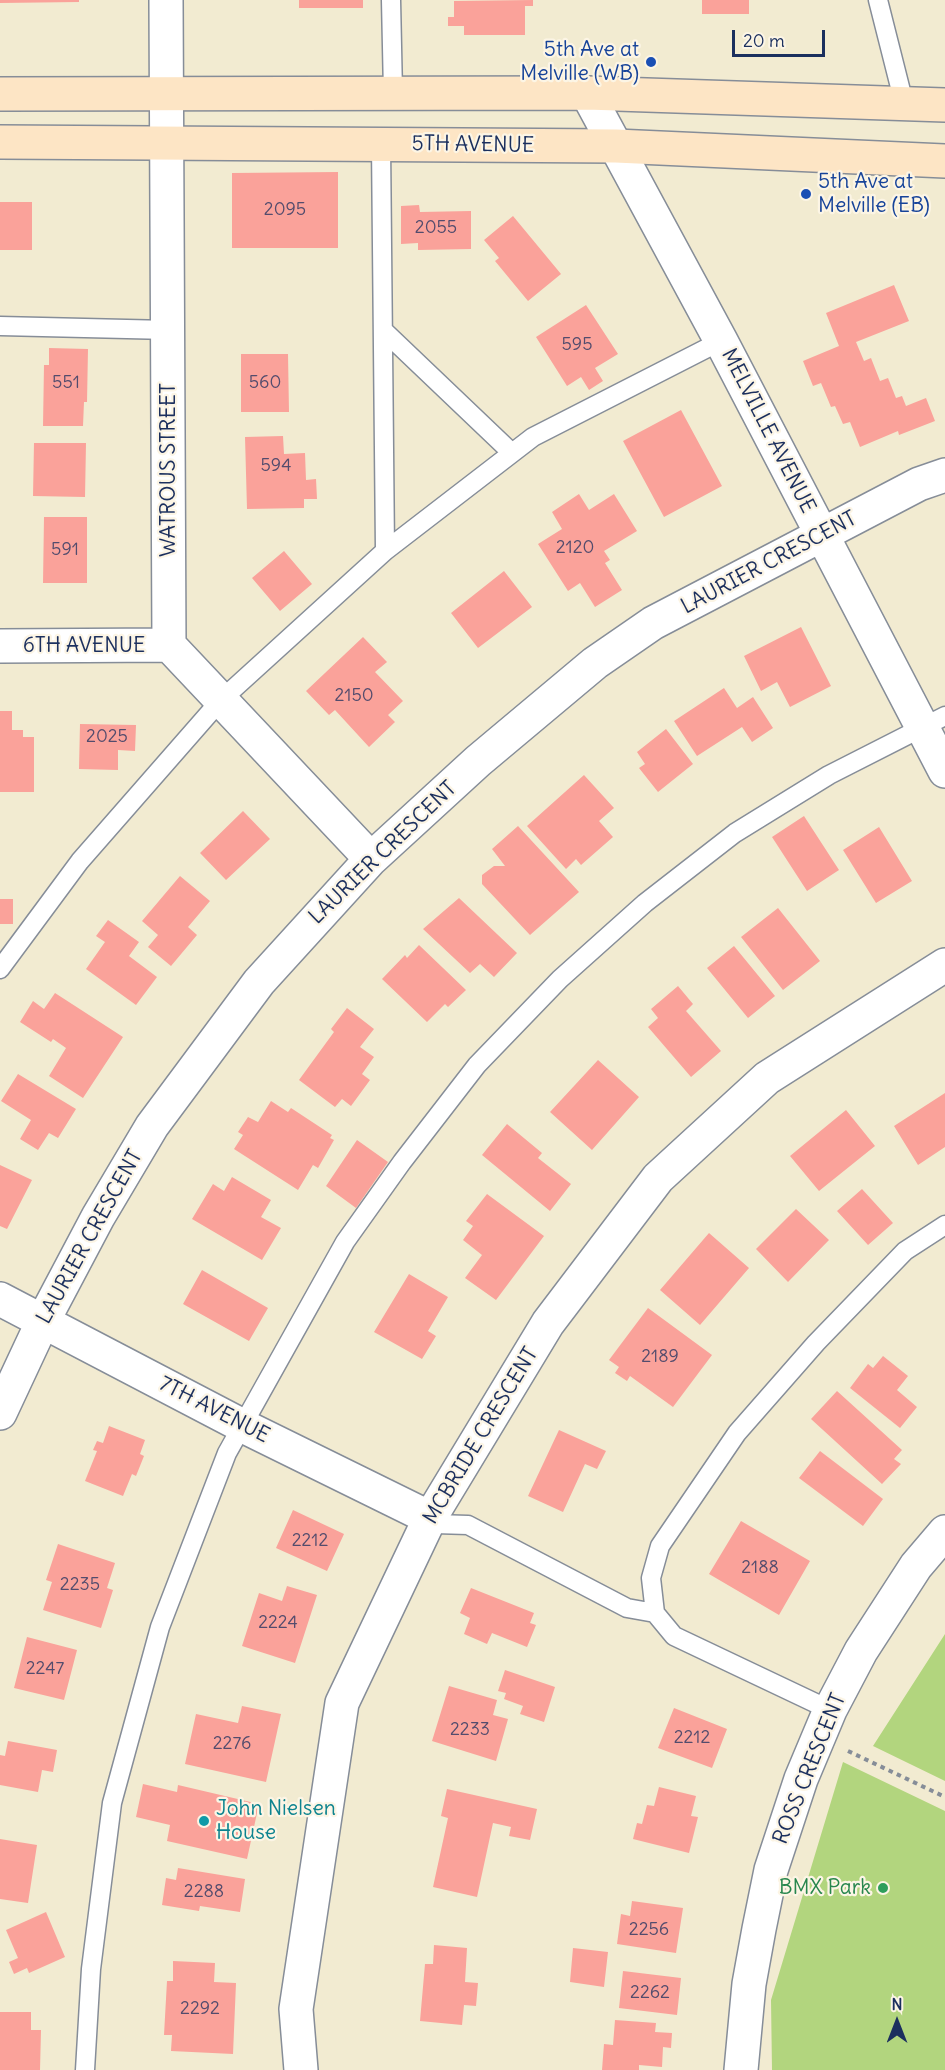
<!DOCTYPE html>
<style>
body{margin:0}
#map{position:relative;width:945px;height:2070px;overflow:hidden;background:#f2ebd1;font-family:Delius,sans-serif}
canvas{display:block}
.north{position:absolute;left:867px;top:1992px;width:60px;height:60px;-webkit-text-stroke:4px #fcf5e5;paint-order:stroke;rotate:0deg;font-size:16px;font-weight:700;line-height:24px;text-align:center;color:#1b2f5e}
.north::after{content:'';display:block;margin:auto;width:21px;height:27px;background:#1b2f5e;clip-path:polygon(50% 0,100% 100%,50% 72%,0 100%)}
.scale{position:absolute;left:732px;top:30px;width:93px;height:27px;box-sizing:border-box;border:3px solid #1b2f5e;border-top:0;padding-left:8px;font-size:18px;line-height:21px;white-space:nowrap;color:#1b2f5e;-webkit-text-stroke:4px #fcf5e5;paint-order:stroke}
</style>
<div id="map">
<canvas width="945" height="2070"></canvas>
<div class="north">N</div>
<div class="scale">20 m</div>
</div>
<script>
const ctx = document.querySelector('canvas').getContext('2d');
ctx.lineJoin = 'round';
function fillPath(path, color) {
  ctx.fillStyle = color;
  ctx.fill(path, 'evenodd');
}
function poly(rows) {
  const path = new Path2D();
  for (const r of rows) {
    path.moveTo(r[0], r[1]);
    for (let i = 2; i < r.length; i += 2) path.lineTo(r[i], r[i + 1]);
  }
  return path;
}
function stroke(path, color, width, dash) {
  ctx.strokeStyle = color;
  ctx.lineWidth = width;
  ctx.lineCap = dash ? 'butt' : 'round';
  ctx.setLineDash(dash || []);
  ctx.stroke(path);
}
function label(font, color, halo, rows, align = 'center') {
  ctx.font = font + ' Delius,sans-serif';
  ctx.lineWidth = 4.5;
  ctx.setLineDash([]);
  ctx.textBaseline = 'middle';
  ctx.strokeStyle = halo;
  ctx.fillStyle = color;
  for (const [text, x, y, turn = 0] of rows) {
    ctx.save();
    ctx.translate(x, y);
    ctx.rotate((+turn || 0) * Math.PI / 180);
    ctx.textAlign = isNaN(turn) ? turn : align;
    if (halo) ctx.strokeText(text, 0, 0);
    ctx.fillText(text, 0, 0);
    ctx.restore();
  }
}
const green = poly([
 [945,1634,945,1781,873,1746],
 [843,1762,945,1811,945,2070,772,2070,771,2000]
]);
const building = poly([
 [0,0,79,0,79,2,0,3],
 [299,0,363,0,363,8,299,8],
 [533,0,533,6,525,6,525,35,464,35,464,26,448,26,448,17,454,17,454,1],
 [702,0,749,0,749,14,702,14],
 [338,172,338,248,232,248,232,173],
 [0,202,32,202,32,250,0,250],
 [419,205,420,212,471,211,471,249,418,250,418,243,401,244,401,206],
 [513,216,561,274,528,301,495,261,499,258,484,240],
 [894,285,909,321,856,342,864,361,871,358,880,381,888,378,896,398,902,396,906,406,926,398,935,421,899,435,898,431,860,447,850,422,843,424,835,406,831,407,821,383,813,386,803,361,839,346,826,313],
 [586,305,618,354,595,368,603,381,589,390,581,377,567,386,536,337],
 [49,348,88,349,87,402,84,402,83,426,43,426,44,365,49,365],
 [241,354,288,354,289,412,241,412],
 [681,410,722,486,664,517,623,441],
 [283,436,284,454,305,453,306,480,316,479,317,499,304,499,304,508,247,509,245,437],
 [34,443,86,443,85,497,33,496],
 [579,494,589,510,614,494,637,531,604,551,610,560,605,563,622,590,595,607,580,583,568,591,538,544,562,529,552,512],
 [44,517,87,517,87,583,43,583],
 [284,551,312,584,280,611,252,578],
 [504,571,532,607,478,648,451,613],
 [801,627,831,686,790,707,777,682,761,691,744,656],
 [363,637,387,662,375,672,403,701,388,715,395,722,369,747,335,710,329,715,306,691],
 [724,688,737,708,753,697,773,728,752,742,742,727,697,756,674,721],
 [0,711,12,711,12,730,23,730,23,737,34,737,34,792,0,792],
 [80,724,136,725,135,751,118,750,118,770,79,769],
 [666,729,693,764,658,792,639,768,645,764,637,752],
 [584,775,614,808,599,821,613,837,581,865,576,859,566,869,527,826],
 [243,811,270,839,226,880,200,853],
 [804,816,839,870,807,891,772,837],
 [518,826,579,892,530,935,482,884,482,875,494,866,505,866,492,849],
 [879,827,912,881,876,903,843,850],
 [180,876,210,901,188,927,197,935,171,966,148,947,158,935,142,921],
 [459,898,517,953,494,977,480,964,470,973,423,929],
 [0,899,13,899,13,924,0,924],
 [778,908,820,961,783,990,741,937],
 [108,920,139,942,129,956,157,977,136,1005,86,969,105,942,96,936],
 [419,945,466,990,448,1007,445,1004,427,1022,382,979,405,955,407,958],
 [734,946,775,996,748,1018,707,968],
 [678,986,693,1004,686,1011,721,1051,691,1077,648,1027,658,1018,651,1009],
 [55,993,123,1037,83,1098,49,1076,66,1048,53,1039,51,1042,20,1022,33,1001,44,1009],
 [347,1008,374,1029,360,1047,374,1057,362,1074,370,1080,351,1106,342,1099,335,1107,299,1080,334,1032,331,1029],
 [598,1060,639,1097,592,1150,550,1112],
 [18,1074,76,1109,58,1138,49,1133,38,1150,20,1139,31,1120,1,1101],
 [945,1093,945,1147,918,1165,894,1126],
 [271,1101,288,1112,291,1108,332,1135,330,1138,334,1140,318,1168,313,1165,298,1190,234,1149,243,1135,238,1132,248,1117,258,1122],
 [846,1110,875,1146,819,1191,790,1156],
 [507,1124,542,1153,538,1158,571,1184,550,1211,482,1155],
 [357,1140,388,1162,356,1208,326,1186],
 [0,1165,32,1180,7,1229,0,1226],
 [232,1177,271,1200,261,1217,281,1228,262,1260,192,1219,213,1184,224,1191],
 [862,1189,893,1223,868,1245,837,1211],
 [487,1194,544,1236,496,1300,465,1278,482,1255,463,1240,473,1226,466,1221],
 [796,1209,829,1240,788,1282,756,1249],
 [709,1233,749,1268,700,1325,660,1290],
 [202,1270,268,1308,249,1341,183,1304],
 [409,1274,448,1297,428,1331,436,1336,422,1359,374,1332],
 [648,1308,712,1355,673,1407,630,1376,627,1381,615,1373,619,1367,609,1360],
 [883,1356,908,1376,897,1390,917,1407,900,1428,850,1388,868,1364,873,1368],
 [837,1391,902,1450,894,1459,901,1464,882,1484,811,1419],
 [109,1426,145,1440,140,1454,144,1456,136,1476,132,1474,123,1496,85,1481,97,1451,93,1450,97,1441,103,1443],
 [559,1430,606,1451,597,1469,585,1464,563,1512,528,1496],
 [820,1451,883,1499,863,1526,799,1478],
 [293,1510,344,1534,327,1571,276,1548],
 [741,1521,810,1561,779,1615,709,1574],
 [58,1544,115,1563,107,1588,113,1590,101,1628,43,1610,52,1582,46,1580],
 [287,1586,317,1595,295,1663,242,1646,259,1593,282,1601],
 [471,1588,534,1613,530,1623,536,1625,527,1647,492,1633,487,1644,464,1634,470,1618,460,1613],
 [27,1637,77,1650,64,1700,14,1688],
 [505,1670,555,1687,544,1722,520,1714,523,1706,504,1699,506,1693,498,1691],
 [449,1686,497,1700,493,1715,508,1719,496,1761,432,1741],
 [242,1706,281,1714,266,1782,185,1764,196,1714,238,1723],
 [674,1708,727,1729,712,1768,658,1748],
 [8,1741,57,1750,53,1772,42,1770,38,1792,0,1785,0,1755,5,1756],
 [143,1784,177,1792,178,1785,259,1804,247,1859,167,1841,170,1825,136,1817],
 [659,1787,696,1796,691,1816,698,1817,689,1853,633,1839,637,1823,642,1824,647,1805,654,1806],
 [447,1789,537,1809,530,1840,509,1836,511,1827,493,1823,477,1897,433,1887,448,1818,441,1816],
 [0,1839,37,1845,28,1903,0,1899],
 [178,1868,245,1879,240,1912,200,1906,199,1911,162,1905,166,1878,176,1880],
 [632,1901,683,1908,676,1953,617,1944,621,1914,630,1916],
 [46,1912,65,1957,29,1973,27,1968,14,1974,9,1962,18,1958,6,1930],
 [434,1945,467,1948,465,1982,478,1983,476,2006,464,2005,462,2025,420,2021,425,1964,433,1964],
 [573,1948,608,1952,604,1987,570,1982],
 [173,1961,215,1963,214,1982,236,1983,233,2054,171,2051,172,2035,164,2035,167,1981,173,1981],
 [623,1971,681,1978,677,2015,619,2008],
 [0,2012,31,2012,31,2030,41,2030,40,2070,0,2070],
 [615,2020,656,2023,655,2032,672,2033,671,2048,663,2047,662,2067,639,2065,639,2070,602,2070,604,2044,613,2045]
]);
const path = poly([
 [848,1751,945,1797]
]);
const lane = poly([
 [391,0,393,93],
 [878,0,904,103],
 [381,144,385,551],
 [0,326,169,330],
 [383,330,512,453],
 [0,969,80,861,220,701,385,551,533,437,721,341],
 [430,1518,435,1524,468,1525,627,1608,655,1613],
 [830,1710,674,1636,655,1613,651,1578,660,1546,737,1433,816,1343,905,1251,945,1225],
 [85,2070,91,1969,112,1803,160,1627,227,1453,345,1242,402,1162,477,1065,560,979,645,903,735,833,829,775,945,716]
]);
const street = poly([
 [166,0,169,645,371,859],
 [587,93,721,341,945,771],
 [0,646,169,645],
 [0,1299,241,1425,430,1518],
 [0,1413,43,1321,98,1217,152,1126,259,982,371,859,478,761,595,663,653,623,919,484,945,475],
 [301,2070,296,2009,342,1703,430,1518,548,1323,658,1178,767,1078,945,965],
 [741,2070,749,1984,759,1929,771,1870,801,1779,830,1710,861,1651,916,1566,945,1532]
]);
const secondary = poly([
 [0,94,587,93,945,105],
 [0,142,616,146,945,161]
]);
const markers = [
 [651,62,6,"#1a4fb4"],
 [806,194,6,"#1a4fb4"],
 [204,1821,6,"#0f9aa8"],
 [883,1888,6,"#2e9e5b"]
];
const numberNames = [
 ["2095",285,210],
 ["2055",436,228],
 ["595",577,345],
 ["551",66,383],
 ["560",265,383],
 ["594",276,466],
 ["2120",575,548],
 ["591",65,550],
 ["2150",354,696],
 ["2025",107,737],
 ["2189",660,1357],
 ["2212",310,1541],
 ["2188",760,1568],
 ["2235",80,1585],
 ["2224",278,1623],
 ["2247",45,1669],
 ["2233",470,1730],
 ["2212",692,1738],
 ["2276",232,1744],
 ["2288",204,1892],
 ["2256",649,1930],
 ["2262",650,1993],
 ["2292",200,2009]
];
const transitNames = [
 ["5th Ave at",639,50],
 ["Melville (WB)",639,74],
 ["5th Ave at",818,182,"left"],
 ["Melville (EB)",818,206,"left"]
];
const streetNames = [
 ["5TH AVENUE",473,145,1],
 ["MELVILLE AVENUE",768,431,63],
 ["WATROUS STREET",169,470,-90],
 ["LAURIER CRESCENT",769,563,-28],
 ["6TH AVENUE",84,646],
 ["LAURIER CRESCENT",383,853,-44],
 ["LAURIER CRESCENT",90,1237,-61],
 ["7TH AVENUE",214,1410,27],
 ["MCBRIDE CRESCENT",481,1436,-59],
 ["ROSS CRESCENT",810,1769,-68]
];
const cultureNames = [
 ["John Nielsen",216,1809],
 ["House",216,1833]
];
const leisureNames = [
 ["BMX Park",871,1888]
];
fillPath(green, '#b2d57e');
fillPath(building, '#faa29a');
stroke(lane, '#868d98', 21);
stroke(street, '#868d98', 36);
stroke(secondary, '#868d98', 36);
stroke(path, '#868d98', 4, [4.5, 4.5]);
stroke(lane, '#fff', 18);
stroke(street, '#fff', 33);
stroke(secondary, '#fde5c5', 33);
for (const [x, y, r, color] of markers) {
  const dot = new Path2D();
  dot.arc(x, y, r, 0, 2 * Math.PI);
  ctx.fillStyle = color;
  ctx.fill(dot);
  stroke(dot, '#fcf5e5', 2);
}
label('18px', '#534c6d', null, numberNames);
label('21px', '#164399', '#fcf5e5', transitNames, 'right');
label('21px', '#1b2f5e', '#fcf5e5', streetNames);
label('21px', '#0d838f', '#fcf5e5', cultureNames, 'left');
label('21px', '#27864d', '#fcf5e5', leisureNames, 'right');
</script>
